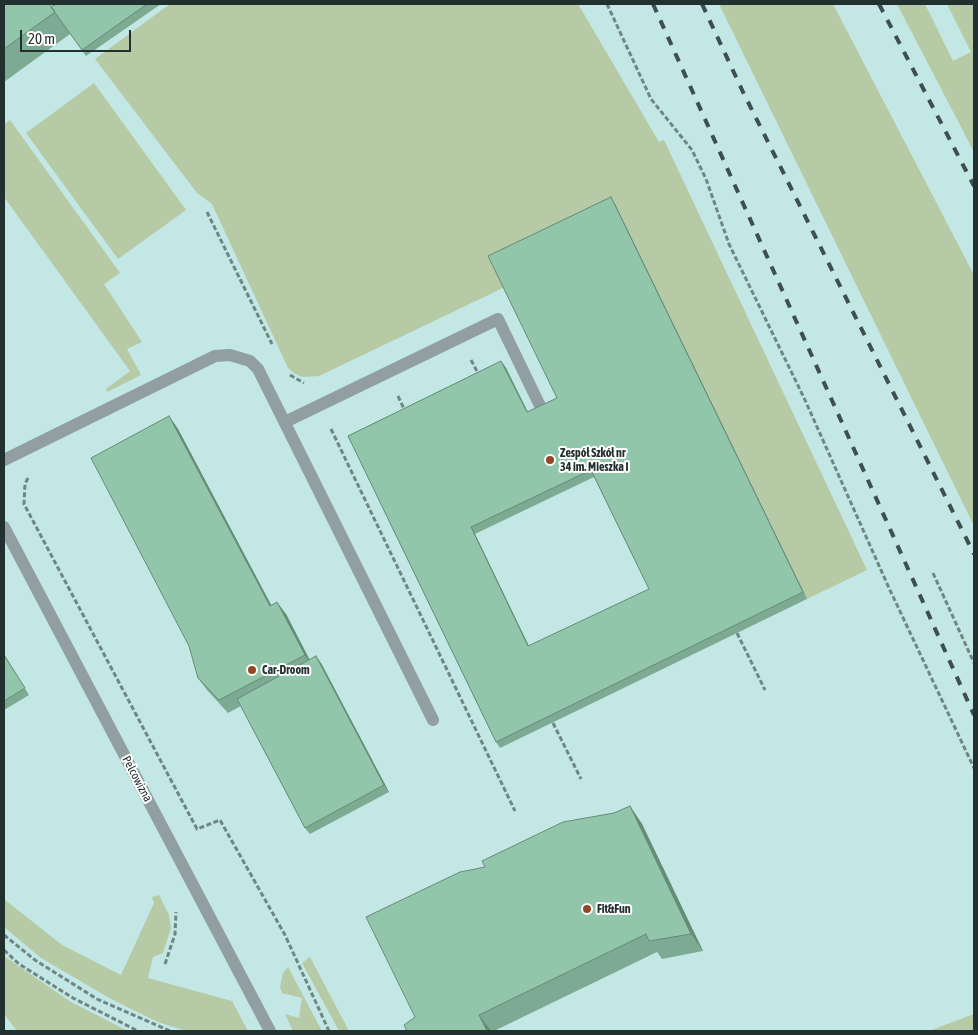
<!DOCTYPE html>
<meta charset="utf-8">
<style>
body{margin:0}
#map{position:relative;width:978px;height:1035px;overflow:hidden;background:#c3e7e4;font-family:"Asap Condensed",sans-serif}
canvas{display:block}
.frame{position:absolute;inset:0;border:5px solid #22302f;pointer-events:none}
.scale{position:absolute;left:20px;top:30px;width:111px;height:22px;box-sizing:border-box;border:2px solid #22302f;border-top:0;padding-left:6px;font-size:15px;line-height:18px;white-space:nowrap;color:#22302f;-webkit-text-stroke:4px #fff;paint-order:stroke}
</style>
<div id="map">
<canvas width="978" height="1035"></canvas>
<div class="frame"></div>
<div class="scale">20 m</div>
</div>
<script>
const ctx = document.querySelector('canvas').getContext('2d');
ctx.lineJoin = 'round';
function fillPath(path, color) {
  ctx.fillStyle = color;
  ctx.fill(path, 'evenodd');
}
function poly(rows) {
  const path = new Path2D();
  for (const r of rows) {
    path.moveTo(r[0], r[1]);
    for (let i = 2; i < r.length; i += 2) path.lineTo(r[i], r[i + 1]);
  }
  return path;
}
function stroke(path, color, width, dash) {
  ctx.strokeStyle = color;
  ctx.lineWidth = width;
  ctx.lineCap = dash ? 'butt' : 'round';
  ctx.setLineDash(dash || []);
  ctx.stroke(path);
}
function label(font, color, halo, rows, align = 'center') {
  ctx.font = font + ' "Asap Condensed",sans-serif';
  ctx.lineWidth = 4;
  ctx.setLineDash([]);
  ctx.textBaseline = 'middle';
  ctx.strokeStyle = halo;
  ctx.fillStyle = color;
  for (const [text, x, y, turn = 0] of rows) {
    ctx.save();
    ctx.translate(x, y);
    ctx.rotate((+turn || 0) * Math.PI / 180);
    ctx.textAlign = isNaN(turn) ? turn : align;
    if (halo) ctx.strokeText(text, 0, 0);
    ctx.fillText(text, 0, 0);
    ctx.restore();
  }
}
const green = poly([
 [170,4,578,4,659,142,664,140,867,570,807,599,615,204,505,287,319,376,302,377,294,373,288,368,212,204,197,193,95,59],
 [719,4,833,4,974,275,974,526],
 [897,4,925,4,953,61,971,52,947,4,974,4,974,152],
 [94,83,186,210,118,259,26,133],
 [10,120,120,273,104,284,142,342,127,349,141,375,107,392,106,389,130,371,4,197,4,124],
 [159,895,169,915,171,928,163,953,153,957,148,978,232,1001,248,1031,187,1031,158,1022,111,999,41,958,4,927,4,899,62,945,121,975,154,903,152,897],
 [4,956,71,1002,128,1031,17,1031,4,1014],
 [310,957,349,1031,339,1031,302,963],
 [288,967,322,1031,293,1031,285,1014,299,1018,302,998,282,993,280,987,283,973],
 [974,1014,974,1031,929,1031]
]);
const path = poly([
 [607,4,651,99,692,150,706,179,729,244,805,400,889,588,974,768],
 [207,212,272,344],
 [471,360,479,375],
 [290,375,304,383],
 [398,396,405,411],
 [331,429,515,811],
 [28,478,25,484,24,504,197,829,220,820,285,935,329,1031],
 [933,573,974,663],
 [737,633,765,690],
 [553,723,581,779],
 [4,935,35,960,97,999,170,1031],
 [4,950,19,964,73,998,138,1031],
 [165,964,175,934,176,912]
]);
const lane = poly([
 [4,460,215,356,230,355,250,361,258,369,433,720]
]);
const street = poly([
 [285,422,498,319,543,412],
 [4,527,270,1031]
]);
const rail = poly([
 [653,4,974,715],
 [702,4,743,92,974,554],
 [879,4,974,186]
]);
const wall = poly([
 [4,4,51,7,56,4,161,4,86,56,67,29,70,34,4,82],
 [615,204,807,599,500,748,496,742,348,436,501,361,506,368,528,412,557,398],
 [594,477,649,589,529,646,475,534],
 [169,416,178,429,271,605,286,614,310,660,321,663,389,792,310,834,305,828,241,706,228,713,207,690,198,678],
 [4,654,29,695,4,710],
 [630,806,642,824,703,951,662,959,657,952,494,1031,407,1031,415,1017,485,867,614,813]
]);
const shadedWall = poly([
 [611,197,615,204,807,599,803,592],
 [501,361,506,368,531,419,527,412],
 [169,416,178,429,278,618,270,606],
 [471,527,475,534,532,653,528,646],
 [277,602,286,614,313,667,305,655],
 [316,656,321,663,389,792,384,785],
 [630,806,642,824,703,951,691,934],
 [479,1015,491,1031,487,1031]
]);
const building = poly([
 [4,4,49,4,55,12,4,49,4,4],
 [56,4,147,4,82,50,51,7,56,4],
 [611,197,803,592,496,742,348,436,501,361,527,412,557,398,488,256,611,197],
 [591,470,649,589,528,646,471,527,591,470],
 [169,416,270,606,277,602,305,655,219,700,198,678,189,646,91,458,169,416],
 [4,655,25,688,4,701,4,655],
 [316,656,384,785,305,828,237,699,316,656],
 [630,806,691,934,649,941,646,934,479,1015,487,1031,407,1031,404,1025,415,1017,366,917,460,872,485,867,482,861,563,822,614,813,630,806]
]);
const markers = [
 [550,460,5,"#8f4727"],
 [252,670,5,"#8f4727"],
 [587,909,5,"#8f4727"]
];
const poiNames = [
 ["Zespół Szkół nr",560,453],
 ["34 im. Mieszka I",560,467],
 ["Car-Droom",262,670],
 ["Fit&Fun",597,909]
];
const streetNames = [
 ["Pelcowizna",137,779,62]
];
fillPath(green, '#b5caa5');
stroke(path, '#6e8684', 3, [5, 2.5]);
stroke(lane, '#919fa3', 12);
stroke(street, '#919fa3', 12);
stroke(rail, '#3d4f4e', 4, [9, 9]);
fillPath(wall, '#7daa92');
fillPath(shadedWall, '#668b77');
fillPath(building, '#91c6aa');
stroke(building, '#668b77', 1);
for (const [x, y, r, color] of markers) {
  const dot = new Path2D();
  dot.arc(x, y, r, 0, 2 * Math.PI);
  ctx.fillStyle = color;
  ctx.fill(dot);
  stroke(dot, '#fff', 2);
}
label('bold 12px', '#22302f', '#fff', poiNames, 'left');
label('12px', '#22302f', '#fff', streetNames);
</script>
